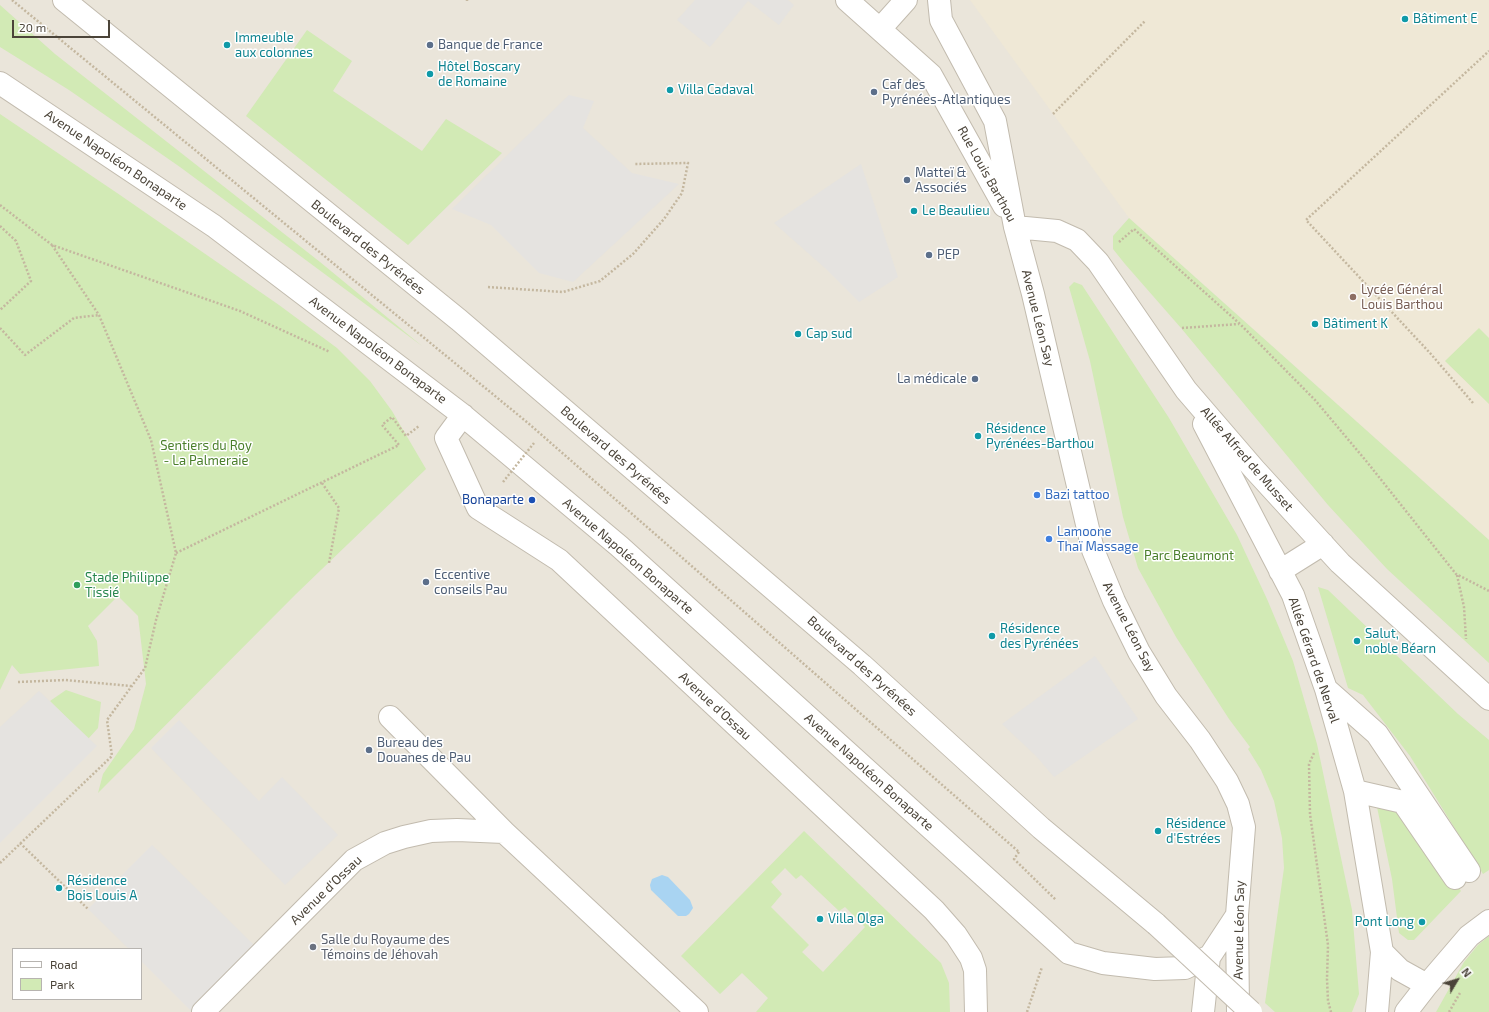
<!DOCTYPE html>
<meta charset="utf-8">
<style>
body{margin:0}
#map{position:relative;width:1489px;height:1012px;overflow:hidden;background:#f6f3ec;font-family:"Exo 2",sans-serif}
canvas{display:block}
.legend{position:absolute;left:12px;top:948px;width:130px;height:52px;box-sizing:border-box;background:#fff;border:1px solid #b7b4b0;margin:0;padding:5px 7px;list-style:none;font-size:12px;color:#4b4439}
.legend li{display:flex;align-items:center;gap:8px;height:20px}
.legend b{width:20px;border:1px solid #b7b4b0}
.north{position:absolute;left:1437px;top:960px;width:40px;height:40px;-webkit-text-stroke:3px #fff;paint-order:stroke;rotate:52deg;font-size:11px;font-weight:700;line-height:16px;text-align:center;color:#4b4439}
.north::after{content:'';display:block;margin:auto;width:14px;height:18px;background:#4b4439;clip-path:polygon(50% 0,100% 100%,50% 72%,0 100%)}
.scale{position:absolute;left:12px;top:20px;width:98px;height:18px;box-sizing:border-box;border:2px solid #4b4439;border-top:0;padding-left:5px;font-size:12px;line-height:14px;white-space:nowrap;color:#4b4439;-webkit-text-stroke:3px #fff;paint-order:stroke}
</style>
<div id="map">
<canvas width="1489" height="1012"></canvas>
<ul class="legend">
<li><b style="height:5px;background:#fff"></b>Road</li>
<li><b style="height:11px;background:#d2eab5"></b>Park</li>
</ul>
<div class="north">N</div>
<div class="scale">20 m</div>
</div>
<script>
const ctx = document.querySelector('canvas').getContext('2d');
ctx.lineJoin = 'round';
function fillPath(path, color) {
  ctx.fillStyle = color;
  ctx.fill(path, 'evenodd');
}
function poly(rows) {
  const path = new Path2D();
  for (const r of rows) {
    path.moveTo(r[0], r[1]);
    for (let i = 2; i < r.length; i += 2) path.lineTo(r[i], r[i + 1]);
  }
  return path;
}
function stroke(path, color, width, dash) {
  ctx.strokeStyle = color;
  ctx.lineWidth = width;
  ctx.lineCap = dash ? 'butt' : 'round';
  ctx.setLineDash(dash || []);
  ctx.stroke(path);
}
function label(font, color, halo, rows, align = 'center') {
  ctx.font = font + ' "Exo 2",sans-serif';
  ctx.lineWidth = 3;
  ctx.setLineDash([]);
  ctx.textBaseline = 'middle';
  ctx.strokeStyle = halo;
  ctx.fillStyle = color;
  for (const [text, x, y, turn = 0] of rows) {
    ctx.save();
    ctx.translate(x, y);
    ctx.rotate((+turn || 0) * Math.PI / 180);
    ctx.textAlign = isNaN(turn) ? turn : align;
    if (halo) ctx.strokeText(text, 0, 0);
    ctx.fillText(text, 0, 0);
    ctx.restore();
  }
}
const residential = poly([
 [0,0,1489,0,1489,1012,0,1012],
 [13,949,141,949,141,999,13,999]
]);
const education = poly([
 [970,0,1489,0,1489,540,1129,218]
]);
const green = poly([
 [0,5,55,54,320,262,422,346,180,167,69,90,0,47],
 [307,30,352,61,333,91,422,151,446,119,502,153,408,245,246,116],
 [0,114,120,195,279,305,337,348,370,381,392,411,426,469,296,594,98,793,103,774,134,729,146,684,138,616,118,596,88,626,97,641,99,666,20,674,12,665,0,690],
 [1129,218,1489,540,1489,663,1387,569,1328,505,1181,328,1125,264,1113,249,1113,236],
 [1074,282,1082,285,1169,418,1237,535,1267,599,1293,661,1317,744,1352,910,1359,994,1352,1012,1275,1012,1265,1003,1284,868,1282,838,1274,801,1261,770,1248,749,1250,747,1229,719,1176,637,1138,568,1123,517,1090,361,1069,287],
 [1479,328,1489,338,1489,404,1445,361],
 [1318,587,1328,590,1458,714,1489,740,1489,870,1483,874,1410,756,1363,695,1348,688],
 [66,690,101,702,98,728,88,739,50,701],
 [1377,807,1393,807,1443,867,1461,891,1414,940,1408,940,1399,933,1392,879],
 [804,831,941,963,949,983,950,1012,756,1012,768,998,742,973,720,994,681,956],
 [785,868,796,879,801,875,839,911,845,907,865,927,823,972,802,952,809,945,771,907,782,894,771,882],
 [1489,936,1489,1012,1436,1012,1464,962,1478,945]
]);
const parking = poly([
 [695,0,788,0,794,5,779,25,748,1,710,47,677,20],
 [569,95,594,101,583,128,632,173,679,184,573,282,539,273,491,225,452,209],
 [861,164,898,277,859,302,825,268,774,223],
 [1095,656,1138,719,1054,777,1036,756,1002,724],
 [39,691,97,746,0,843,0,727],
 [179,720,259,801,282,777,338,835,285,885,151,748],
 [152,845,255,946,192,1012,141,961,141,949,129,949,88,909]
]);
const water = poly([
 [662,875,668,877,690,900,693,908,689,914,686,916,678,916,651,890,650,885,652,879]
]);
const path = poly([
 [12,0,528,423,1019,852],
 [467,1,467,0],
 [1053,114,1145,21],
 [0,205,52,245,240,311,330,352],
 [0,226,16,241,31,281,0,310],
 [1119,242,1134,229,1240,324,1315,400,1367,462,1456,574,1489,591],
 [488,287,563,292,600,281,633,254,664,219,682,193,688,163,634,164],
 [0,328,25,355,74,318,99,315],
 [1182,328,1239,324],
 [1473,403,1430,353,1306,220,1489,51],
 [322,483,339,508,329,563],
 [176,553,399,445,382,425,392,417,406,436,419,426],
 [1457,575,1464,607,1466,639],
 [18,682,65,680,131,686],
 [1314,753,1309,764,1310,814,1328,945,1327,979,1328,1001,1331,1012],
 [20,843,88,909],
 [1019,852,1014,859,1056,900],
 [0,863,112,756,107,720,145,668,156,620,176,553,151,440,99,315,52,245],
 [1027,1012,1042,967],
 [1449,1012,1460,993]
]);
const minor = poly([
 [64,0,459,320,862,665,1041,828,1156,924],
 [847,0,931,75,1004,206],
 [939,0,941,20,995,121,1015,227,1033,294,1093,550,1114,601,1139,652,1166,696,1200,740,1227,781,1238,804,1244,827,1237,915,1238,1012],
 [880,29,906,0],
 [0,83,214,226,460,413,619,546,1069,953,1103,963,1155,969,1185,968,1210,956,1237,915],
 [1015,227,1057,231,1077,240,1098,262,1186,390,1254,469,1340,563,1489,699],
 [463,415,446,438,478,508,559,560,934,910,956,935,971,958,975,970,976,1012],
 [1204,424,1293,595,1326,689,1355,791,1382,952,1400,970,1427,985],
 [1280,571,1323,544],
 [1326,689,1377,734,1469,871],
 [390,717,504,832],
 [1355,791,1403,802,1455,878],
 [203,1012,354,860,385,843,404,837,431,831,457,830,504,832,697,1012],
 [1203,1012,1209,957],
 [1377,1012,1382,952],
 [1406,1012,1427,985,1469,936,1489,921]
]);
const pathBridge = poly([
 [503,482,534,443]
]);
const minorBridge = poly([
 [1156,924,1251,1012]
]);
const markers = [
 [1405,19,4,"#0f9aa8"],
 [227,45,4,"#0f9aa8"],
 [430,45,4,"#5c6f8a"],
 [430,74,4,"#0f9aa8"],
 [670,90,4,"#0f9aa8"],
 [874,92,4,"#5c6f8a"],
 [907,180,4,"#5c6f8a"],
 [914,211,4,"#0f9aa8"],
 [929,255,4,"#5c6f8a"],
 [1353,297,4,"#8d6e63"],
 [1315,324,4,"#0f9aa8"],
 [798,334,4,"#0f9aa8"],
 [975,379,4,"#5c6f8a"],
 [978,436,4,"#0f9aa8"],
 [1037,495,4,"#3f7fe0"],
 [532,500,4,"#1a4fb4"],
 [1049,539,4,"#3f7fe0"],
 [426,582,4,"#5c6f8a"],
 [77,585,4,"#2e9e5b"],
 [992,636,4,"#0f9aa8"],
 [1357,641,4,"#0f9aa8"],
 [369,750,4,"#5c6f8a"],
 [1158,831,4,"#0f9aa8"],
 [59,888,4,"#0f9aa8"],
 [820,919,4,"#0f9aa8"],
 [1422,922,4,"#0f9aa8"],
 [313,947,4,"#6b7280"]
];
const cultureNames = [
 ["Bâtiment E",1413,19],
 ["Immeuble",235,38],
 ["aux colonnes",235,53],
 ["Hôtel Boscary",438,67],
 ["de Romaine",438,82],
 ["Villa Cadaval",678,90],
 ["Le Beaulieu",922,211],
 ["Bâtiment K",1323,324],
 ["Cap sud",806,334],
 ["Résidence",986,429],
 ["Pyrénées-Barthou",986,444],
 ["Résidence",1000,629],
 ["des Pyrénées",1000,644],
 ["Salut,",1365,634],
 ["noble Béarn",1365,649],
 ["Résidence",1166,824],
 ["d'Estrées",1166,839],
 ["Résidence",67,881],
 ["Bois Louis A",67,896],
 ["Villa Olga",828,919],
 ["Pont Long",1414,922,"right"]
];
const serviceNames = [
 ["Banque de France",438,45],
 ["Caf des",882,85],
 ["Pyrénées-Atlantiques",882,100],
 ["Matteï &",915,173],
 ["Associés",915,188],
 ["PEP",937,255],
 ["La médicale",967,379,"right"],
 ["Eccentive",434,575],
 ["conseils Pau",434,590],
 ["Bureau des",377,743],
 ["Douanes de Pau",377,758]
];
const streetNames = [
 ["Avenue Napoléon Bonaparte",116,160,34],
 ["Rue Louis Barthou",987,174,61],
 ["Boulevard des Pyrénées",368,247,39],
 ["Avenue Léon Say",1038,318,76],
 ["Avenue Napoléon Bonaparte",378,350,37],
 ["Boulevard des Pyrénées",616,455,41],
 ["Allée Alfred de Musset",1247,459,49],
 ["Avenue Napoléon Bonaparte",628,556,41],
 ["Avenue Léon Say",1129,627,63],
 ["Allée Gérard de Nerval",1314,660,71],
 ["Boulevard des Pyrénées",862,666,42],
 ["Avenue d'Ossau",715,706,43],
 ["Avenue Napoléon Bonaparte",869,772,42],
 ["Avenue d'Ossau",326,890,-44],
 ["Avenue Léon Say",1239,930,-89]
];
const educationNames = [
 ["Lycée Général",1361,290],
 ["Louis Barthou",1361,305]
];
const parkNames = [
 ["Sentiers du Roy",206,446],
 ["- La Palmeraie",206,461],
 ["Parc Beaumont",1189,556]
];
const shopNames = [
 ["Bazi tattoo",1045,495],
 ["Lamoone",1057,532],
 ["Thaï Massage",1057,547]
];
const transitNames = [
 ["Bonaparte",524,500]
];
const leisureNames = [
 ["Stade Philippe",85,578],
 ["Tissié",85,593]
];
const worshipNames = [
 ["Salle du Royaume des",321,940],
 ["Témoins de Jéhovah",321,955]
];
fillPath(residential, '#eae5da');
fillPath(education, '#efe8d6');
fillPath(green, '#d2eab5');
fillPath(parking, '#e5e3e0');
fillPath(water, '#a9d4f2');
stroke(minor, '#c2bbae', 24);
stroke(path, '#c4b79f', 2.5, [2, 2]);
stroke(minor, '#fff', 22);
stroke(minorBridge, '#c2bbae', 24, []);
stroke(pathBridge, '#c4b79f', 2.5, [2, 2]);
stroke(minorBridge, '#fff', 22);
for (const [x, y, r, color] of markers) {
  const dot = new Path2D();
  dot.arc(x, y, r, 0, 2 * Math.PI);
  ctx.fillStyle = color;
  ctx.fill(dot);
  stroke(dot, '#fff', 1.5);
}
label('13px', '#0d838f', '#fff', cultureNames, 'left');
label('13px', '#4e5e75', '#fff', serviceNames, 'left');
label('13px', '#4b4439', '#fff', streetNames);
label('13px', '#785e54', '#fff', educationNames, 'left');
label('13px', '#4a7f2a', '#fff', parkNames);
label('13px', '#366cbe', '#fff', shopNames, 'left');
label('13px', '#164399', '#fff', transitNames, 'right');
label('13px', '#27864d', '#fff', leisureNames, 'left');
label('13px', '#5b616d', '#fff', worshipNames, 'left');
</script>
